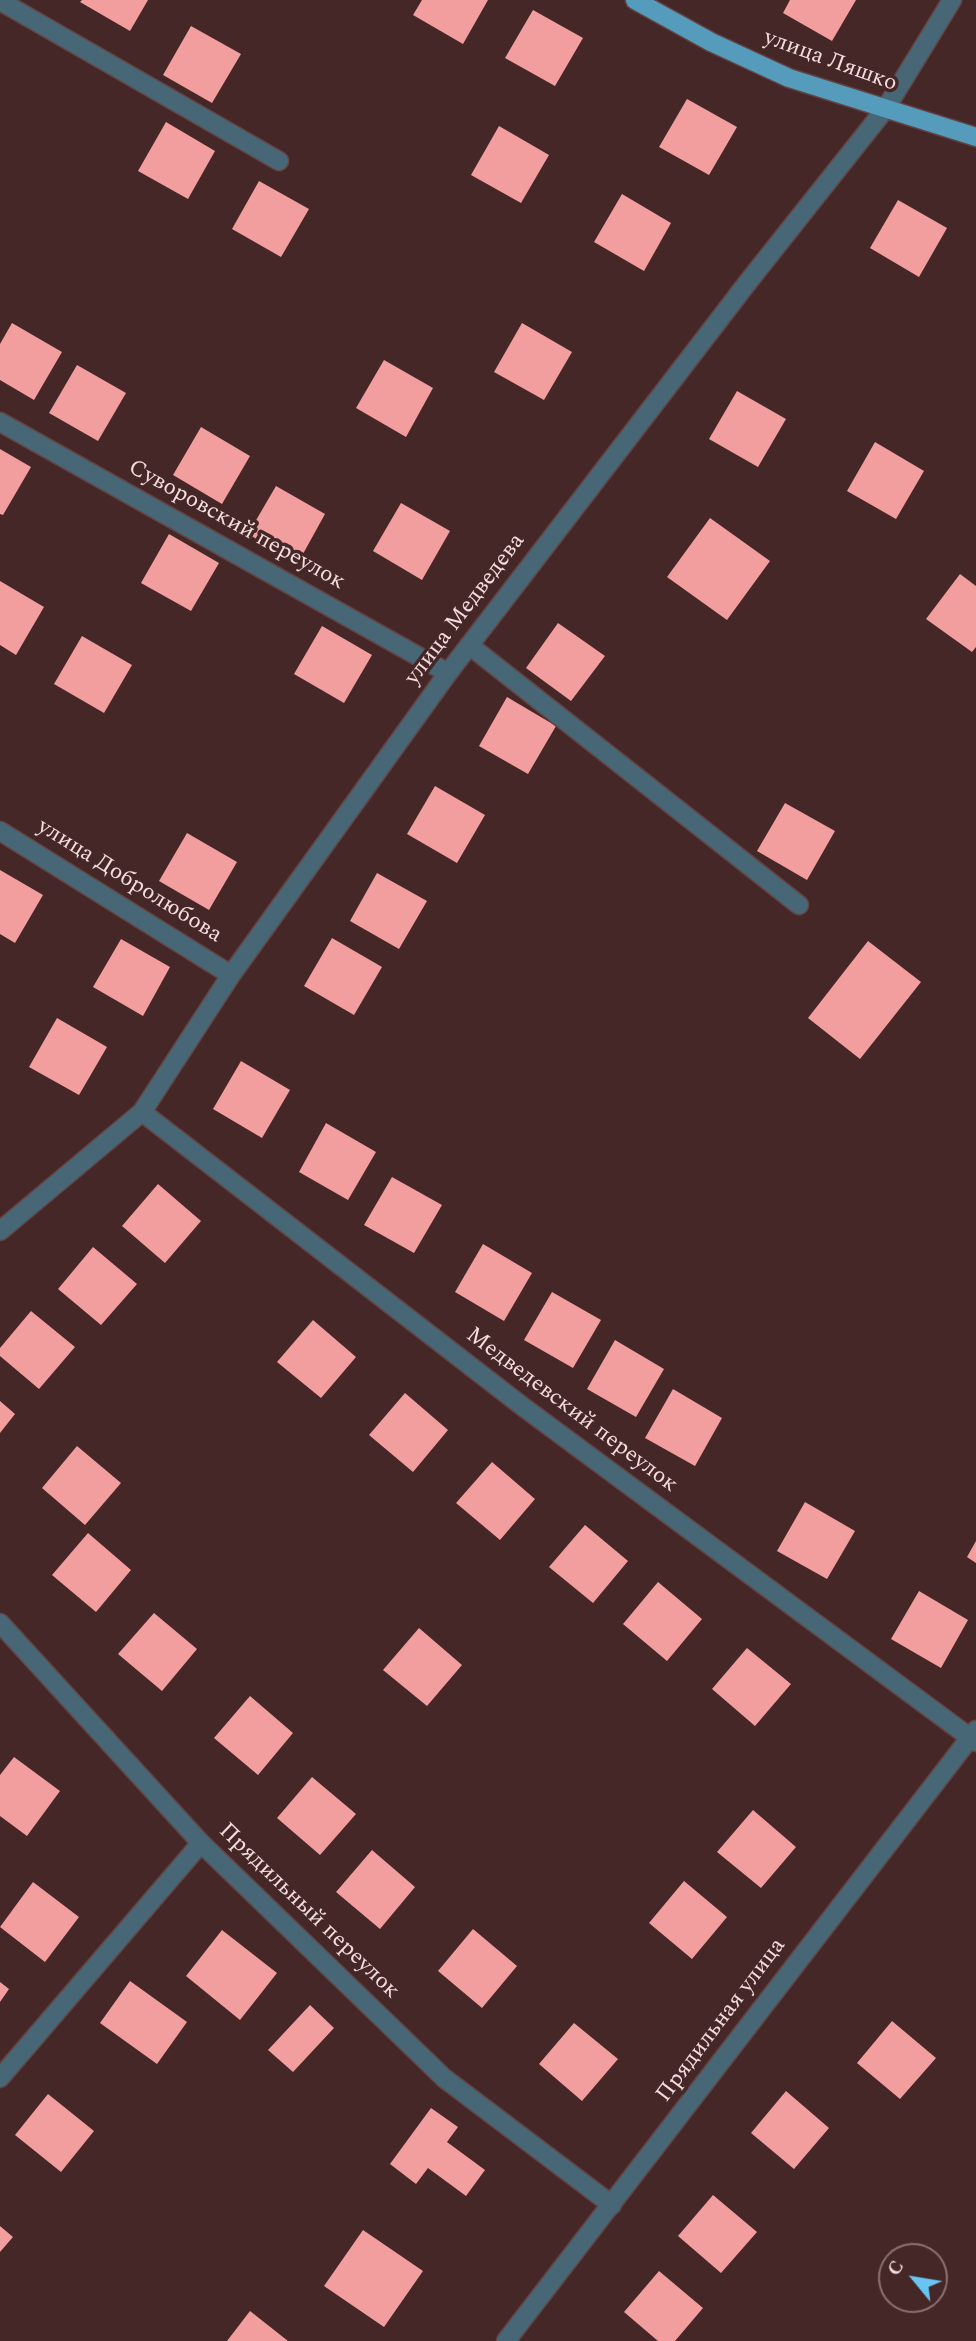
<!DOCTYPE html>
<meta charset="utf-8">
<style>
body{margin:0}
#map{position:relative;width:976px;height:2341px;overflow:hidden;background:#462727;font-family:Spectral,serif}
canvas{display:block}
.north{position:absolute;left:878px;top:2243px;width:70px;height:70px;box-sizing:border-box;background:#462727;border:2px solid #8b7070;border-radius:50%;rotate:300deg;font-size:19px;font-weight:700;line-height:28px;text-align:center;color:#f3dddd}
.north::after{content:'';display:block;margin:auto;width:24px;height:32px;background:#68c4f0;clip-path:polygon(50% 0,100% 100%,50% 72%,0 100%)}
</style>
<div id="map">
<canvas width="976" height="2341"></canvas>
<div class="north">С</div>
</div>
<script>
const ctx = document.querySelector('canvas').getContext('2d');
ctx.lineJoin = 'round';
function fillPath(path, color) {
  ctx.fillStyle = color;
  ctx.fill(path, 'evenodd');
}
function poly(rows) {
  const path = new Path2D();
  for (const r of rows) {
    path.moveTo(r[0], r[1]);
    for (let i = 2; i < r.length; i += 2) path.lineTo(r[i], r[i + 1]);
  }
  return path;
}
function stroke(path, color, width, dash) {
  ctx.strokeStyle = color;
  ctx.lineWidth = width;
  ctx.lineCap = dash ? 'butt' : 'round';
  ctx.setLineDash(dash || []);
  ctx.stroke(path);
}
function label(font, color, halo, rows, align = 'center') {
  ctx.font = font + ' Spectral,serif';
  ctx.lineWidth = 7;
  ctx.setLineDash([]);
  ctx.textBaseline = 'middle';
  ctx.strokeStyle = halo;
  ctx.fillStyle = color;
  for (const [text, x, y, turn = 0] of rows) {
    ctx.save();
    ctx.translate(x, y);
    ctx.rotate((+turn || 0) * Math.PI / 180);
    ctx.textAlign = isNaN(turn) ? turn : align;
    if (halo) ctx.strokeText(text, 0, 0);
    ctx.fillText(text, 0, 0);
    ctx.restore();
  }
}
const building = poly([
 [82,0,148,0,130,31,80,2],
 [422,0,488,0,463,44,413,15],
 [790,0,856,0,832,41,783,13],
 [533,10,583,38,555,86,505,58],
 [191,26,241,54,212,103,163,75],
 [687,99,737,127,709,175,659,147],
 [166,122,215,151,188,199,138,171],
 [499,126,549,155,521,203,471,175],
 [259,181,309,209,281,257,232,229],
 [622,194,671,223,644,271,594,242],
 [898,200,947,228,919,277,870,248],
 [12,323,62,352,34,400,0,380,0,344],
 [522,323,572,352,544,400,494,372],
 [384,360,433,388,406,437,356,408],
 [77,365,126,393,98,441,49,413],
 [737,391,786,419,758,467,709,439],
 [201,427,250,456,222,504,173,475],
 [875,442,924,471,896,519,847,491],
 [0,449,31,467,3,515,0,514],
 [276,486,325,514,298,563,248,534],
 [401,503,450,531,422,580,373,551],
 [710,518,770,561,727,620,667,577],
 [169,534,219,563,191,611,141,583],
 [960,574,976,586,976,647,972,652,926,619],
 [0,581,44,607,16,655,0,645],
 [558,623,605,656,571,701,526,668],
 [322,626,372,655,344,703,294,674],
 [82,636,132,665,104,713,54,684],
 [507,697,556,726,528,774,479,746],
 [435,786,485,815,457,863,407,834],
 [785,803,835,831,807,880,757,851],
 [187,833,237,862,209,910,159,881],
 [0,870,43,895,15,943,0,934],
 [377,873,427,901,399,949,350,921],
 [332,938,382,967,354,1015,304,986],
 [121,939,170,967,143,1016,93,987],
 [868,941,921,982,860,1059,808,1018],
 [57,1018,107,1047,79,1095,29,1067],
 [241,1061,290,1090,262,1138,213,1109],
 [326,1123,376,1152,348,1200,299,1172],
 [392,1177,442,1205,414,1253,364,1225],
 [158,1184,201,1221,165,1263,122,1226],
 [483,1244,532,1273,504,1321,455,1292],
 [93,1247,137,1284,101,1325,58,1289],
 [552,1292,601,1320,573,1368,524,1340],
 [31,1311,75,1347,39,1389,0,1356,0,1348],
 [313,1320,356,1357,321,1398,277,1362],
 [615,1340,664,1369,636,1417,587,1389],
 [673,1389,722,1418,695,1466,645,1438],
 [405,1393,448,1430,413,1472,369,1435],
 [0,1401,15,1414,0,1433],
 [77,1446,121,1483,85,1525,42,1488],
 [492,1462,535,1499,500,1540,456,1503],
 [805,1502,855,1531,827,1579,777,1551],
 [585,1525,628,1561,593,1603,549,1567],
 [88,1533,131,1570,96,1612,52,1575],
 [976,1541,976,1563,967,1557],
 [658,1582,702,1619,667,1661,623,1624],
 [919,1591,968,1620,941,1668,891,1639],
 [154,1613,197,1649,162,1691,118,1654],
 [419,1628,462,1665,427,1706,383,1670],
 [747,1648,791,1684,755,1726,712,1689],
 [250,1696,293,1733,258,1775,214,1738],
 [14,1757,60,1791,27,1836,0,1816,0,1775],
 [312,1777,356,1814,320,1855,277,1818],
 [753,1810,796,1847,761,1888,717,1852],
 [372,1850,415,1887,380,1929,336,1892],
 [684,1881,727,1917,692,1959,649,1923],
 [33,1882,79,1917,45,1962,0,1927],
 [473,1929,517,1966,482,2008,438,1971],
 [222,1930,277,1973,240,2020,186,1976],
 [130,1981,187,2022,157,2064,100,2023],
 [0,1982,9,1989,0,2002],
 [310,2005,334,2028,293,2072,268,2050],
 [892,2021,936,2058,900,2099,857,2063],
 [574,2023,618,2059,582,2101,539,2064],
 [786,2091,829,2128,794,2169,751,2133],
 [48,2094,94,2131,61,2172,15,2135],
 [431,2108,458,2127,447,2142,485,2170,466,2196,428,2168,416,2184,390,2164],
 [713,2195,757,2232,721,2273,678,2236],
 [0,2226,13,2237,0,2252],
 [363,2230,423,2271,384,2327,324,2286],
 [659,2271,703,2308,675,2341,658,2341,624,2312],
 [250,2311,288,2341,227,2341]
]);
const minor = poly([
 [0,1,279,161],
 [0,422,448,673],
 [469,645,799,905],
 [0,831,231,975],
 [142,1112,522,1406,976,1742],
 [0,1231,142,1112,231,975,448,673,748,282,886,108,952,0],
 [0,1623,201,1843,444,2078,612,2205],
 [0,2078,201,1843],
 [506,2341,976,1730]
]);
const major = poly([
 [635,0,711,42,789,78,976,137]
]);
const streetNames = [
 ["улица Ляшко",830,62,20],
 ["Суворовский переулок",236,526,29],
 ["улица Медведева",466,610,-53],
 ["улица Добролюбова",129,882,32],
 ["Медведевский переулок",571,1411,37],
 ["Прядильный переулок",308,1912,44],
 ["Прядильная улица",722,2021,-53]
];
fillPath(building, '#f39e9e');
stroke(minor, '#624444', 21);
stroke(major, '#624444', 21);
stroke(minor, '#476777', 18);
stroke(major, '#559bbc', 18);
label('23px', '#f3dddd', '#462727', streetNames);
</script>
